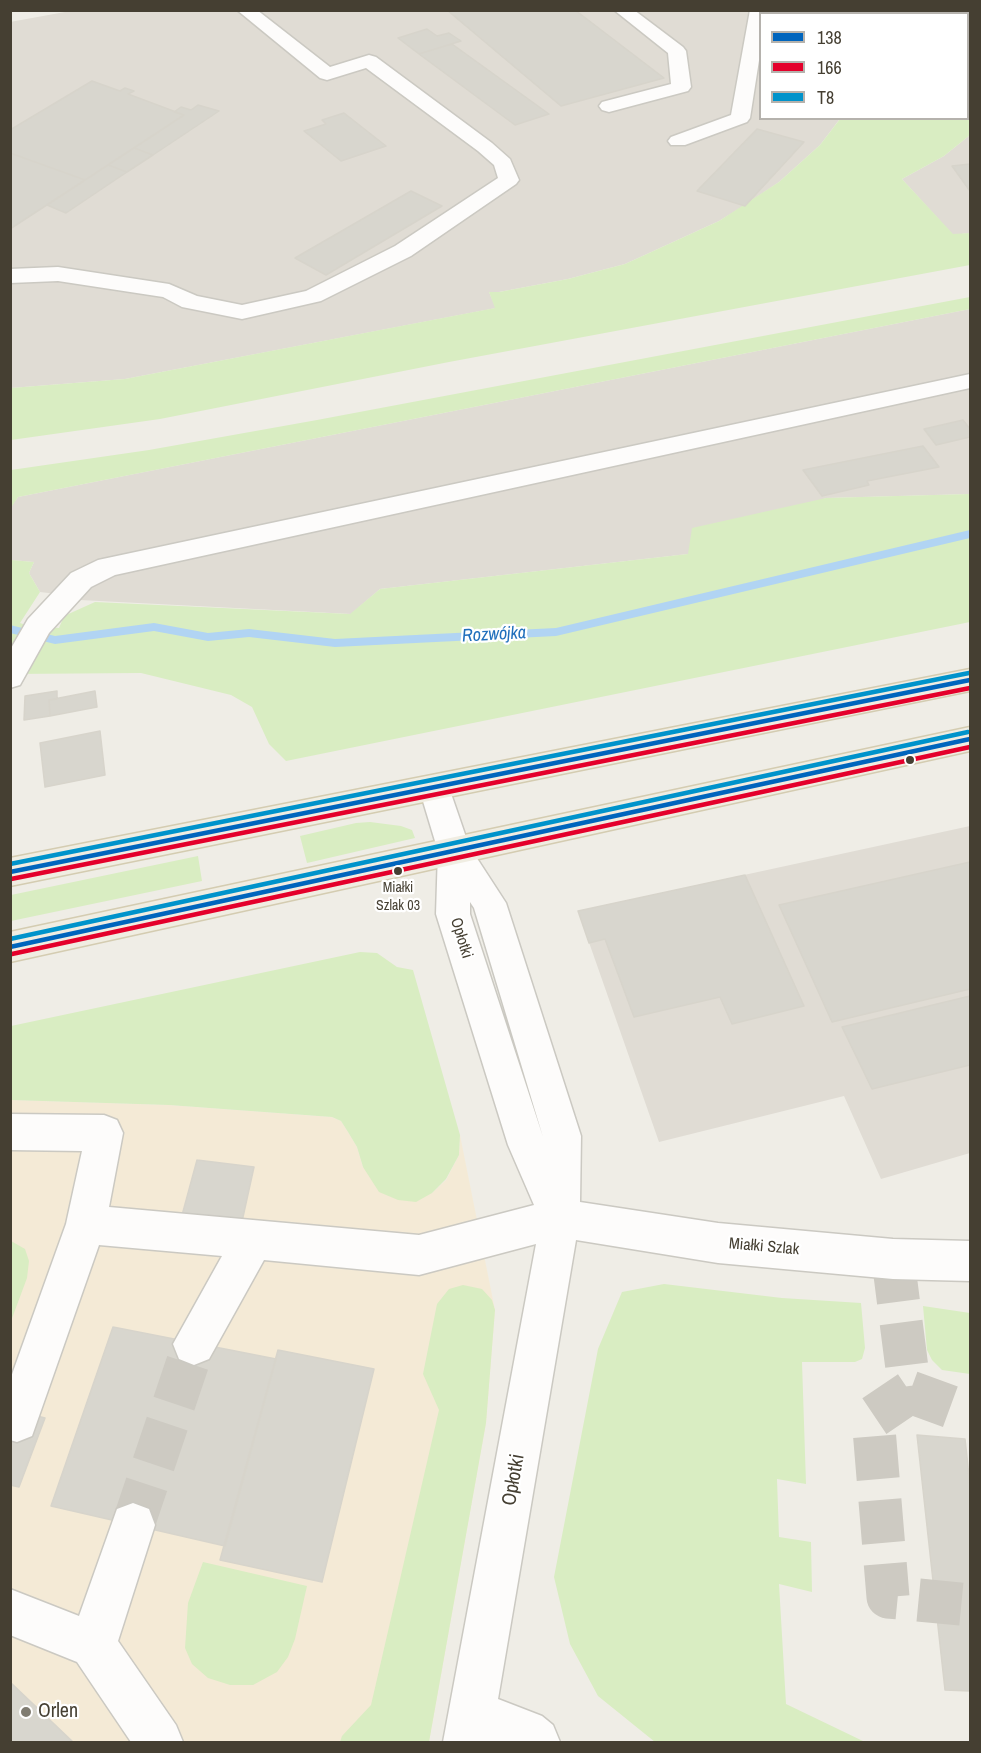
<!DOCTYPE html>
<meta charset="utf-8">
<style>
body{margin:0}
#map{position:relative;width:981px;height:1753px;overflow:hidden;background:#efede6;font-family:"Archivo Narrow",sans-serif}
canvas{display:block}
.frame{position:absolute;inset:0;border:12px solid #453f32;pointer-events:none}
.legend{position:absolute;left:759px;top:12px;width:210px;height:108px;box-sizing:border-box;background:#fff;border:2px solid #b5b2ad;margin:0;padding:8px 10px;list-style:none;font-size:18px;color:#453f32}
.legend li{display:flex;align-items:center;gap:12px;height:30px}
.legend b{width:30px;border:2px solid #b5b2ad}
</style>
<div id="map">
<canvas width="981" height="1753"></canvas>
<div class="frame"></div>
<ul class="legend">
<li><b style="height:8px;background:#0065bd"></b>138</li>
<li><b style="height:8px;background:#e4002b"></b>166</li>
<li><b style="height:8px;background:#0093cb"></b>T8</li>
</ul>
</div>
<script>
const ctx = document.querySelector('canvas').getContext('2d');
ctx.lineJoin = 'round';
function fillPath(path, color) {
  ctx.fillStyle = color;
  ctx.fill(path, 'evenodd');
}
function poly(rows) {
  const path = new Path2D();
  for (const r of rows) {
    path.moveTo(r[0], r[1]);
    for (let i = 2; i < r.length; i += 2) path.lineTo(r[i], r[i + 1]);
  }
  return path;
}
function stroke(path, color, width, dash) {
  ctx.strokeStyle = color;
  ctx.lineWidth = width;
  ctx.lineCap = dash ? 'butt' : 'round';
  ctx.setLineDash(dash || []);
  ctx.stroke(path);
}
function label(font, color, halo, rows, align = 'center') {
  ctx.font = font + ' "Archivo Narrow",sans-serif';
  ctx.lineWidth = 4.5;
  ctx.setLineDash([]);
  ctx.textBaseline = 'middle';
  ctx.strokeStyle = halo;
  ctx.fillStyle = color;
  for (const [text, x, y, turn = 0] of rows) {
    ctx.save();
    ctx.translate(x, y);
    ctx.rotate((+turn || 0) * Math.PI / 180);
    ctx.textAlign = isNaN(turn) ? turn : align;
    if (halo) ctx.strokeText(text, 0, 0);
    ctx.fillText(text, 0, 0);
    ctx.restore();
  }
}
const commercial = poly([
 [11,1100,169,1105,332,1117,341,1121,348,1132,357,1147,363,1167,432,1193,446,1180,459,1155,460,1135,495,1310,486,1423,429,1742,11,1742]
]);
const industrial = poly([
 [76,10,856,10,858,13,760,14,760,118,839,120,820,145,779,182,745,205,719,221,625,264,568,279,499,292,489,292,496,308,125,379,11,388,10,22],
 [892,11,970,11,970,92,968,91,968,14,894,14],
 [970,135,970,233,953,235,902,179,944,156],
 [970,309,970,494,826,498,688,554,380,589,351,614,80,600,83,597,40,592,29,573,34,562,11,560,10,508,18,497],
 [970,826,970,1153,881,1179,844,1096,659,1142,578,911]
]);
const green = poly([
 [968,91,970,92,970,135,944,156,902,179,953,234,970,233,970,265,449,362,160,419,11,440,11,388,125,379,495,308,489,292,499,292,568,279,625,264,719,221,779,182,820,145,840,119,968,118],
 [970,297,970,309,18,497,11,508,11,470,149,450,317,420],
 [970,494,970,622,286,761,269,744,252,707,231,695,141,673,11,674,11,560,34,562,29,573,40,592,20,623,23,624,59,628,64,616,95,602,350,614,380,589,688,554,692,528,826,498],
 [370,822,401,826,412,830,415,838,307,863,300,836,356,823],
 [198,856,202,881,11,921,11,895],
 [360,952,377,953,397,967,413,970,460,1135,459,1155,446,1179,432,1193,416,1202,398,1200,379,1192,363,1167,357,1147,348,1132,341,1121,332,1117,169,1105,11,1100,11,1026],
 [11,1241,25,1249,29,1261,27,1278,11,1321],
 [664,1284,782,1298,861,1303,865,1348,862,1359,855,1362,802,1362,806,1484,777,1479,779,1537,811,1542,812,1592,779,1584,786,1704,865,1742,655,1742,598,1696,570,1644,554,1577,598,1349,622,1292],
 [463,1285,482,1289,492,1300,495,1310,486,1423,429,1742,340,1742,342,1736,371,1705,439,1410,423,1374,437,1304,449,1289],
 [923,1306,970,1313,970,1374,942,1370,932,1360,927,1350],
 [203,1562,307,1586,295,1639,288,1657,277,1672,253,1685,230,1685,208,1678,192,1664,185,1648,188,1603]
]);
const stream = poly([
 [970,530,970,538,556,636,335,647,249,637,208,641,154,631,55,644,10,633,10,625,55,636,154,623,208,633,249,629,335,639,556,628,970,530]
]);
const building = poly([
 [447,10,575,10,664,78,561,106,447,10],
 [427,29,437,36,449,33,461,41,419,54,398,38,427,29],
 [452,44,549,114,515,125,419,54,452,44],
 [92,81,120,91,125,88,134,91,128,94,184,115,85,180,10,153,10,130,92,81],
 [198,105,219,111,153,155,134,148,184,115,174,112,181,107,191,110,198,105],
 [344,113,386,146,341,161,304,131,326,124,322,120,344,113],
 [757,129,804,142,745,206,697,191,757,129],
 [134,148,153,155,127,172,108,165,134,148],
 [10,153,85,180,10,229,10,153],
 [970,164,970,191,952,166,970,164],
 [108,165,127,172,66,213,47,205,108,165],
 [411,191,442,206,326,275,295,258,411,191],
 [963,420,970,429,970,437,936,445,924,429,963,420],
 [923,446,939,467,867,481,869,485,822,496,803,470,923,446],
 [57,691,57,699,49,700,50,716,24,720,25,696,57,691],
 [95,691,97,707,50,716,49,700,95,691],
 [100,731,105,775,45,787,40,743,100,731],
 [970,862,970,989,832,1022,779,905,970,862],
 [745,875,804,1006,732,1024,720,997,634,1017,605,939,589,943,578,911,745,875],
 [970,996,970,1065,872,1089,842,1027,970,996],
 [197,1160,254,1167,241,1226,181,1219,197,1160],
 [113,1327,276,1359,225,1546,51,1506,113,1327],
 [278,1350,374,1369,322,1582,220,1560,278,1350],
 [10,1409,45,1418,19,1487,10,1485,10,1409],
 [917,1435,965,1439,970,1485,970,1691,945,1690,917,1435],
 [10,1682,73,1742,10,1742,10,1682]
]);
const minorTunnel = poly([
 [893,1259,910,1392],
 [910,1392,873,1417,888,1597,970,1605],
 [910,1392,970,1414],
 [133,1525,194,1344]
]);
const minor = poly([
 [237,10,257,10,330,67,369,55,376,57,492,143,510,159,519,180,516,184,411,256,321,301,242,319,182,307,163,297,58,281,10,283,10,269,58,267,169,284,197,296,242,305,306,291,395,246,498,178,494,165,478,151,366,68,327,80,320,78,237,10],
 [614,10,634,10,683,47,686,51,691,87,688,91,609,112,602,110,599,106,602,102,671,84,668,53,614,10],
 [750,10,768,10,767,14,760,14,760,54,750,118,747,122,685,145,671,145,668,141,671,137,731,115,750,10],
 [970,374,970,388,115,575,91,587,49,633,20,685,10,688,10,650,28,619,71,573,98,560,970,374],
 [435,775,446,779,469,846,506,903,581,1136,580,1202,718,1223,893,1239,970,1241,970,1281,893,1279,718,1263,576,1240,498,1699,542,1716,553,1725,560,1742,443,1742,536,1244,419,1275,264,1260,209,1359,194,1365,179,1359,173,1344,222,1256,99,1245,32,1436,17,1442,10,1440,10,1380,66,1224,82,1151,10,1150,10,1114,104,1115,117,1120,123,1133,109,1207,419,1235,534,1205,508,1145,436,914,438,851,419,788,424,779,435,775],
 [470,902,474,908,543,1137,470,914,470,902],
 [133,1503,149,1509,155,1525,118,1641,176,1725,183,1742,131,1742,77,1662,10,1635,10,1589,79,1616,117,1509,133,1503]
]);
const major = poly([
 [970,669,970,691,10,886,10,858,970,669],
 [970,727,970,751,10,962,10,932,970,727]
]);
const bus1 = poly([
 [10,872,970,680],
 [10,947,970,739]
]);
const bus2 = poly([
 [11,879,970,688],
 [12,954,970,747]
]);
const bus3 = poly([
 [10,864,969,673],
 [10,939,968,732]
]);
const markers = [
 [910,760,5,"#453f32"],
 [398,871,5,"#453f32"],
 [26,1712,6,"#807c71"]
];
const busNames = [
 ["Miałki",398,888],
 ["Szlak 03",398,906]
];
const streetNames = [
 ["Opłotki",461,938,73],
 ["Miałki Szlak",764,1247,5]
];
const waterNames = [
 ["Rozwójka",494,635,-3]
];
const nearStreetnames = [
 ["Opłotki",514,1480,-80]
];
const nearPoinames = [
 ["Orlen",38,1712]
];
fillPath(commercial, '#f4ead6');
fillPath(industrial, '#e0dcd4');
fillPath(green, '#d9edc2');
fillPath(stream, '#b1d4f3');
fillPath(building, '#d8d6ce');
stroke(building, '#d7d4cb', 1.5);
stroke(minorTunnel, '#cdcac2', 43, [43, 21]);
stroke(minor, '#cbc9c2', 3);
stroke(major, '#d4ccb1', 3);
fillPath(minor, '#fdfcfb');
fillPath(major, '#f0ede2');
stroke(bus1, '#0065bd', 4.5);
stroke(bus2, '#e4002b', 4.5);
stroke(bus3, '#0093cb', 4.5);
for (const [x, y, r, color] of markers) {
  const dot = new Path2D();
  dot.arc(x, y, r, 0, 2 * Math.PI);
  ctx.fillStyle = color;
  ctx.fill(dot);
  stroke(dot, '#fff', 2);
}
label('14px', '#453f32', '#fff', busNames);
label('16px', '#453f32', '#fff', streetNames);
label('italic 18px', '#206fbc', '#fff', waterNames);
label('20px', '#453f32', '#fff', nearStreetnames);
label('20px', '#453f32', '#fff', nearPoinames, 'left');
</script>
